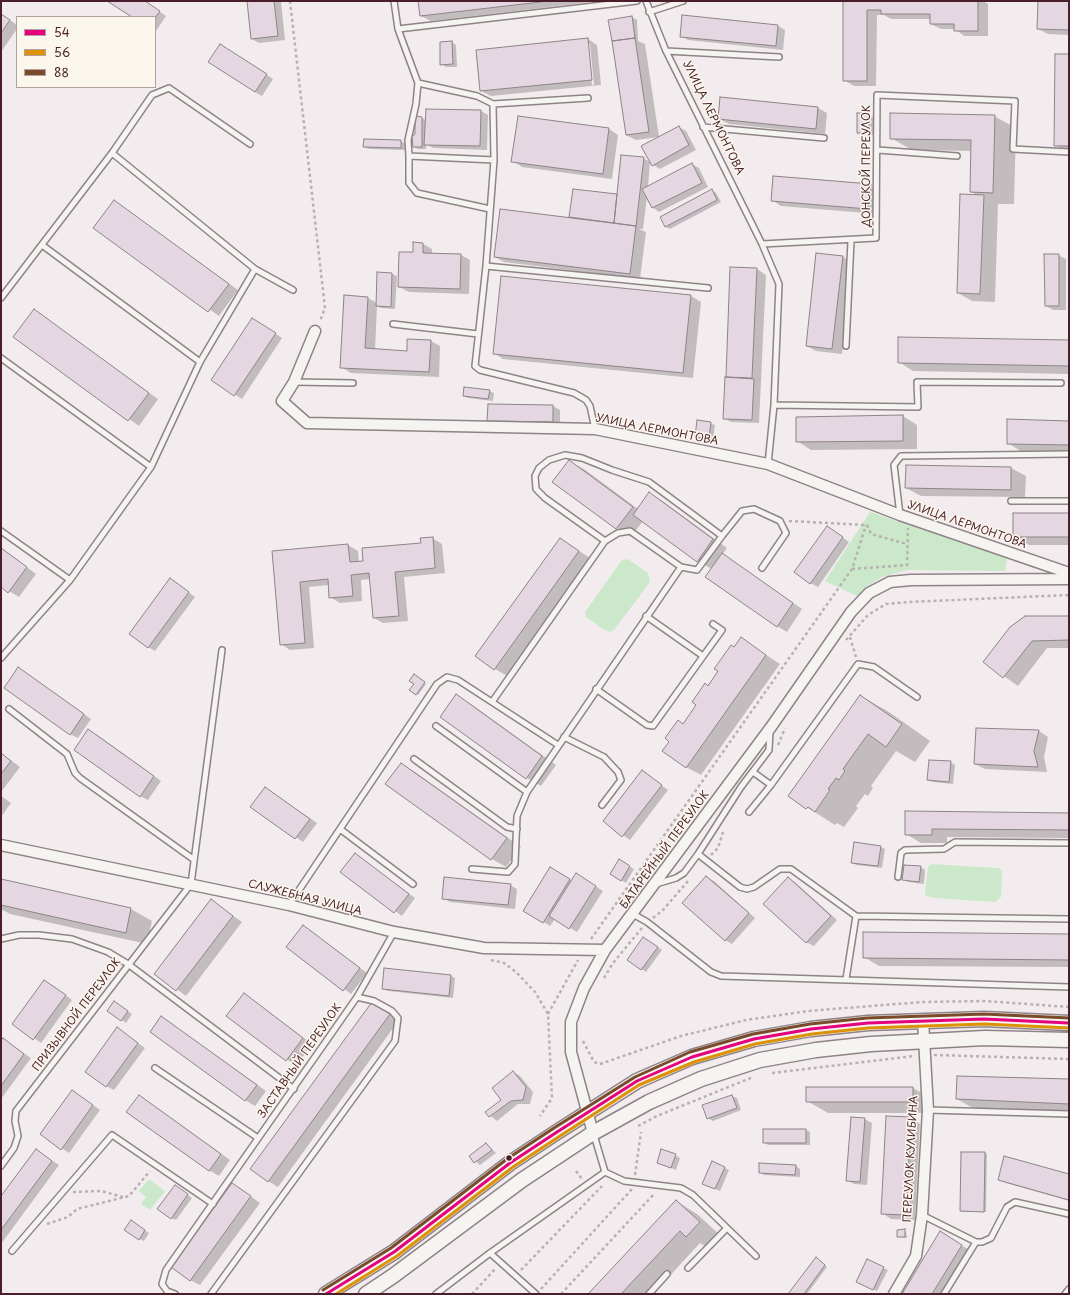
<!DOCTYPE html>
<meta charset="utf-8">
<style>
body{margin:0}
#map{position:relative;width:1070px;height:1295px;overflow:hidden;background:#f3ecef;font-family:"Playpen Sans",sans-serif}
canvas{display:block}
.frame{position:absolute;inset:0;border:2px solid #4a1f2b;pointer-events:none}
.legend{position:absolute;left:16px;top:16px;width:140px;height:72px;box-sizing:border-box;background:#fbf7ec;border:1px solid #b4a19f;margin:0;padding:5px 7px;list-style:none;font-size:12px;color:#4a1f2b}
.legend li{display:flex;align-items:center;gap:8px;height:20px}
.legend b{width:20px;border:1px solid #b4a19f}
</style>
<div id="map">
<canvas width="1070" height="1295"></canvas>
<div class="frame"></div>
<ul class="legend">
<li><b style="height:5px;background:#e5007d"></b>54</li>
<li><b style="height:5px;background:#dd9206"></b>56</li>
<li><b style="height:5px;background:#7a4b2a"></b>88</li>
</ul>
</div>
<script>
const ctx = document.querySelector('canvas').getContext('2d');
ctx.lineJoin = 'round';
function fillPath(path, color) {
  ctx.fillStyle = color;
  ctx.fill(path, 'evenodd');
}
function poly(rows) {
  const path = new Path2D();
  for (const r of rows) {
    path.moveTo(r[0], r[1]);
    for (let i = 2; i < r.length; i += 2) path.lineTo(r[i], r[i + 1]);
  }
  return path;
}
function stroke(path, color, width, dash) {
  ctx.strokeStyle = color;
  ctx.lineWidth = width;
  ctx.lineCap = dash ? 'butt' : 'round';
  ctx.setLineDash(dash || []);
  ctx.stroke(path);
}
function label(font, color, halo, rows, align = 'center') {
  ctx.font = font + ' "Playpen Sans",sans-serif';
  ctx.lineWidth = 3;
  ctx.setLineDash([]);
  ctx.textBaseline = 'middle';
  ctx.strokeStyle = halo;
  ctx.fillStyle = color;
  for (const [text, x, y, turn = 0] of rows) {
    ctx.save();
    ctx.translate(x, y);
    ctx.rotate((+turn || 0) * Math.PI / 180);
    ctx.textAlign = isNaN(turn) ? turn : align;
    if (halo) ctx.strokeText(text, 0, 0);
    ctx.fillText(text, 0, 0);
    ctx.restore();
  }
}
const green = poly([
 [870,512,1007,558,1005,571,907,570,882,577,867,586,857,596,825,581],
 [628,559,648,573,650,582,614,630,610,632,603,629,586,617,585,612,622,560],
 [931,864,999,868,1002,871,1001,897,995,902,934,898,926,896,925,892,928,867],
 [149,1179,165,1191,150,1210,141,1204,146,1197,139,1191]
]);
const shadow = poly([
 [108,1,144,1,166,16,156,31,155,17],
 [248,1,281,1,285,40,259,43,252,39],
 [419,1,600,1,431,21,421,16],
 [844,1,983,1,988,4,988,36,964,36,955,29,941,29,931,24,931,19,891,19,884,15,877,15,876,86,854,86,844,80],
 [1039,1,1069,1,1069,35,1048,34,1038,29],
 [1,14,17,25,17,29,1,52],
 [683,16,778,26,785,30,783,50,688,40,681,36],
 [632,17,637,20,638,41,645,44,659,137,636,140,626,135],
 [588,39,597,45,601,85,491,96,481,91],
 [588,44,590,44,594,85,592,85],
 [452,42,456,45,457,67,446,67,441,64],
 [228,49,273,79,262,96,255,92],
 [1069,55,1069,153,1055,145],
 [818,108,827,113,825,134,729,124,719,119],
 [481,111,488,115,487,150,433,148,426,144,426,149,418,149,414,147,416,134,422,118,426,120],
 [869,114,873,117,873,135,862,135,858,133],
 [994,116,1016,128,1014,204,998,204,995,302,972,301,958,293,979,196,971,192,972,151,912,150,891,138],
 [679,127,686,131,696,150,660,169,653,165],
 [609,129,618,135,612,179,522,167,513,161],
 [401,141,405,144,405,150,369,149,364,147],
 [643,158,650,162,648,187,692,164,699,168,708,187,659,212,652,207,647,197,643,229,639,229,646,232,640,279,504,262,495,257,570,219,574,190,618,195],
 [870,185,880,191,878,214,781,206,772,200],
 [712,190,716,193,721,202,670,229,666,227,661,217],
 [114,201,238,290,219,316,95,228],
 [423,244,432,249,432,254,461,255,470,260,469,294,409,292,399,287,414,253],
 [1058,255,1066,259,1066,310,1053,310,1046,306],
 [843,257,852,262,842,354,816,351,807,346],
 [757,269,766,275,759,423,731,422,724,418,730,379,727,376],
 [378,273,392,274,397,276,395,309,381,308,377,306,375,350,408,352,431,341,440,346,439,377,351,373,341,367,368,298,377,303],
 [502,277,691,296,701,302,693,378,503,359,494,353],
 [34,311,158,399,139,426,15,337],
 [260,323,282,338,242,399,212,380],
 [1069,341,1069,374,913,371,899,362],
 [489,391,494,393,493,401,468,398,464,396],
 [488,405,553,406,560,410,560,426,495,425,488,421],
 [903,416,917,425,917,449,811,450,797,441],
 [1069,422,1069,453,1022,452,1008,443],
 [710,423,715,425,713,441,700,439,696,437],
 [569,461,584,469,638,509,650,493,664,502,727,548,722,555,802,609,787,632,777,626,712,569,697,561,643,521,631,537,617,528,553,482],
 [907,466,1011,468,1026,476,1025,497,921,496,906,488],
 [1069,514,1069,545,1029,545,1014,537],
 [834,531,849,542,818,587,810,583],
 [432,538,442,544,445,573,404,577,408,621,383,623,374,618,370,579,361,580,362,601,340,603,330,597,329,585,309,587,314,648,290,650,281,644,273,552,348,545,358,551,359,562,364,561,422,544],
 [561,539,593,560,509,677,495,669],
 [1,548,36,574,19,597,1,586],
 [177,584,195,597,155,651,148,647],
 [1069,617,1069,648,1047,648,1018,686,984,662],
 [742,639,780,664,701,775,686,767,683,724],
 [26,673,91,719,78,738,70,734],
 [414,675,426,684,418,695,411,690,415,684],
 [456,695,471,704,556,765,541,786,527,778],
 [861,696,889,712,930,741,915,762,896,751,871,786,873,788,868,796,865,794,856,806,858,808,844,827,837,823,835,825,789,796],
 [977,729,1039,731,1048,737,1044,757,1047,772,985,769,975,764],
 [96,734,161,781,148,800,140,796],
 [1,753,20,767,1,792],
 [950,762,955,765,953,784,933,782,928,780],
 [401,764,415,772,521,847,506,867,492,859,387,784],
 [642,771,668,790,630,840,604,821],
 [265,788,317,823,303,842,252,807],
 [1,796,11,803,1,817],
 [906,812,1069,814,1069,838,947,837,947,843,921,843,906,834],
 [881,847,885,849,882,868,856,865,852,862],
 [355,854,415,898,402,916,342,872],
 [619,861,634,869,626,883,611,874],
 [921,867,925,870,924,884,908,882,904,879],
 [550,868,572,881,583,878,603,891,577,932,555,919,550,926,524,910],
 [707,877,714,881,755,918,732,944,725,940],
 [788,878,795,882,837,920,814,946,806,942],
 [1,880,131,909,152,921,147,944,10,914,1,909],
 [510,885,517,889,515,909,450,902,443,898],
 [211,900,242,922,186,996,156,974],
 [303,926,367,973,351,994,287,947],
 [1069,935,1069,967,879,966,864,957],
 [648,940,662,950,646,972,628,960],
 [451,976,455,978,453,998,388,991,383,989],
 [52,985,72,1000,41,1043,14,1024],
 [244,994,312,1044,296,1066,228,1016],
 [372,1003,399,1020,278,1187,268,1181],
 [119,1005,132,1014,126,1023,109,1011],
 [162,1017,266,1091,255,1106,245,1100],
 [124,1033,145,1048,114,1090,106,1086],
 [1,1043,10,1044,31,1058,1,1099],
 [513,1072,520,1076,533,1092,530,1104,518,1104,497,1121,487,1113,503,1100],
 [1069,1080,1069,1115,978,1111,957,1099],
 [913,1088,934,1100,934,1113,828,1113,807,1101],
 [73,1091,100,1110,69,1153,41,1134],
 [732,1096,737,1098,741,1110,713,1121,708,1118],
 [149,1102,230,1160,219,1176,209,1170],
 [911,1118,920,1124,915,1220,891,1219,882,1213],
 [864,1119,872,1123,867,1185,854,1184,847,1180],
 [806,1130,810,1132,810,1145,768,1145,764,1142],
 [487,1144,496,1153,480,1165,470,1156],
 [36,1150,59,1165,1,1244,1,1198],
 [985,1153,987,1154,986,1212,963,1212,961,1211],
 [675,1155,680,1158,676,1170,658,1163],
 [796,1166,800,1169,800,1177,764,1175,760,1172],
 [725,1168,729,1170,720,1191,708,1186],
 [1069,1175,1069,1201,1006,1183,999,1179],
 [180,1189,192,1198,176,1220,171,1218],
 [242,1190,260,1203,200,1285,190,1280],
 [676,1201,697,1214,720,1235,708,1248,700,1243,653,1294,589,1294],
 [135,1224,149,1233,144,1241,139,1239],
 [904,1230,906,1232,907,1238,898,1237],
 [940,1233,968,1249,942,1294,904,1294],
 [818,1259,827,1267,807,1294,789,1294],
 [883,1268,888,1270,877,1291,862,1284]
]);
const building = poly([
 [107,1,145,1,160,11,155,18,132,17,107,1],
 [247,1,274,1,278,36,251,39,247,1],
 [418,1,549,1,420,16,418,1],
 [843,1,978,1,978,31,954,31,954,24,930,24,930,14,881,14,881,10,867,10,867,81,843,81,843,1],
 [1038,1,1069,1,1069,30,1037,29,1038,1],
 [1,14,10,20,1,33,1,14],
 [682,15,778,25,776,46,680,37,682,15],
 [632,16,635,38,612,41,608,20,632,16],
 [588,38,592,80,480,91,476,50,588,38],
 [635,38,649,132,626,135,612,41,635,38],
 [452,41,453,64,440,65,440,42,452,41],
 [220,44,267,74,255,92,208,62,220,44],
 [1055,54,1069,54,1069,146,1054,146,1055,54],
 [720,97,818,107,816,129,718,119,720,97],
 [426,109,481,110,480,146,424,145,426,109],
 [857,113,869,113,869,133,857,133,857,113],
 [890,113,995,115,993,193,970,192,971,140,890,139,890,113],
 [415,116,422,117,422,147,413,147,412,137,415,134,415,116],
 [518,116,609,128,603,174,511,162,518,116],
 [679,126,689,145,652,166,641,146,679,126],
 [364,139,401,140,401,148,363,147,364,139],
 [621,155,644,157,636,226,614,223,621,155],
 [692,163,702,183,652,208,642,189,692,163],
 [773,176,871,184,868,209,771,201,773,176],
 [573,189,617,194,614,223,569,217,573,189],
 [712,189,717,200,665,227,660,217,712,189],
 [960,194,984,195,980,294,957,293,960,194],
 [114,200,229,284,208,312,93,228,114,200],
 [500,209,636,226,630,274,494,257,500,209],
 [413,242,423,243,423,253,461,254,460,289,398,287,399,252,413,252,413,242],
 [816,253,843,256,832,349,806,346,816,253],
 [1044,254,1059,254,1059,306,1045,306,1044,254],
 [730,267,757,268,752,378,726,377,730,267],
 [377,272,392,273,391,307,376,306,377,272],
 [501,276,691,295,683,373,493,354,501,276],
 [344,295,368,297,365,348,407,351,407,339,431,340,429,372,340,368,344,295],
 [34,309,149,393,128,421,13,337,34,309],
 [252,318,276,333,234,396,211,380,252,318],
 [898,337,1069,340,1069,366,898,363,898,337],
 [725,377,754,379,752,420,723,419,725,377],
 [464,387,490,390,488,399,463,396,464,387],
 [488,404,553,405,553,422,487,421,488,404],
 [903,415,903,441,796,442,796,417,903,415],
 [1007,419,1069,421,1069,445,1007,444,1007,419],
 [697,420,711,422,709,439,695,437,697,420],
 [569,460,633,507,616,529,552,482,569,460],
 [906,465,1011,467,1011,490,905,488,906,465],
 [649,492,713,539,697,562,633,515,649,492],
 [1013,513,1069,513,1069,537,1013,537,1013,513],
 [827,526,843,537,810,584,794,572,827,526],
 [433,537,435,568,395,572,399,616,373,618,369,573,351,575,353,596,329,598,328,579,300,582,305,643,280,645,272,551,348,544,350,562,363,561,362,548,421,543,420,538,433,537],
 [560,538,579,551,494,670,475,656,560,538],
 [1,548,27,567,8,593,1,587,1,548],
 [722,553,793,603,777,627,705,577,722,553],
 [170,578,189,592,148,648,129,634,170,578],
 [1025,616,1069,616,1069,640,1032,641,1003,678,983,662,1010,627,1025,616],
 [741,637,766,655,686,768,662,751,669,742,665,738,678,720,683,724,696,705,692,702,705,683,708,686,718,671,714,669,731,645,734,647,741,637],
 [18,667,84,714,70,735,4,688,18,667],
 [414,674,425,682,416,695,409,690,414,684,409,681,414,674],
 [456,694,542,756,526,779,440,717,456,694],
 [860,695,902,724,886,747,868,734,843,769,845,771,839,780,836,778,828,789,830,790,815,812,808,807,806,809,788,796,860,695],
 [976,728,1039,730,1034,751,1038,767,974,764,976,728],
 [88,729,154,776,140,797,74,750,88,729],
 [1,753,11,761,1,774,1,753],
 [929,760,951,761,949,782,927,780,929,760],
 [401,763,507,838,491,860,385,784,401,763],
 [642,770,662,785,622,837,603,821,642,770],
 [265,787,310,819,295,839,250,807,265,787],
 [905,811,1069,813,1069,830,932,829,932,835,905,835,905,811],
 [854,842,881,846,878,866,851,863,854,842],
 [355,853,409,894,394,913,340,872,355,853],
 [619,859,630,866,621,881,610,874,619,859],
 [904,865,921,866,919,882,902,880,904,865],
 [550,867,570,879,543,923,523,911,550,867],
 [576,873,596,886,569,929,549,916,576,873],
 [706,876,749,913,725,941,682,903,706,876],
 [444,877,511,884,508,905,442,899,444,877],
 [788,877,831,916,806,943,763,904,788,877],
 [1,879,131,908,126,933,1,905,1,879],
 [211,899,233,916,176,991,154,974,211,899],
 [303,925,360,968,343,991,286,947,303,925],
 [863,932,1069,934,1069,960,863,958,863,932],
 [643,937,658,947,641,970,627,960,643,937],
 [384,968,451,975,449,996,382,989,384,968],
 [44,980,66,995,33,1040,12,1024,44,980],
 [244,993,303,1038,286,1061,226,1016,244,993],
 [114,1001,128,1011,121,1021,107,1011,114,1001],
 [372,1002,390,1014,268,1182,250,1169,372,1002],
 [161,1016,257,1085,245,1101,150,1032,161,1016],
 [117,1027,138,1043,106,1087,85,1072,117,1027],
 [3,1038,24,1054,1,1086,1,1041,3,1038],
 [513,1071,526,1087,523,1100,511,1101,489,1117,485,1112,501,1100,492,1088,513,1071],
 [957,1076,1069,1079,1069,1104,956,1099,957,1076],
 [806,1087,913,1087,913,1102,806,1102,806,1087],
 [72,1090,93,1105,61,1150,40,1134,72,1090],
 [139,1095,221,1154,209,1171,126,1112,139,1095],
 [732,1095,737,1108,707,1119,702,1105,732,1095],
 [886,1116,911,1117,906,1215,881,1214,886,1116],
 [851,1117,865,1118,860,1182,846,1181,851,1117],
 [763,1129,806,1129,806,1143,763,1143,763,1129],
 [486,1143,492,1150,474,1163,469,1156,486,1143],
 [36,1149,52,1161,1,1230,1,1196,36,1149],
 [661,1149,676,1154,671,1168,657,1163,661,1149],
 [961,1152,985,1152,984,1212,960,1211,961,1152],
 [1004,1156,1069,1174,1069,1200,998,1180,1004,1156],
 [712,1161,725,1167,715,1189,702,1184,712,1161],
 [759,1163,796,1165,795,1175,759,1173,759,1163],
 [232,1183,251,1196,190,1281,171,1267,232,1183],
 [175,1185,188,1194,171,1219,157,1209,175,1185],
 [676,1200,700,1222,686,1237,680,1231,621,1294,588,1294,676,1200],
 [131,1220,145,1230,139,1240,124,1230,131,1220],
 [905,1229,905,1237,897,1237,897,1230,905,1229],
 [940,1231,962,1245,932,1294,902,1294,940,1231],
 [816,1257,825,1265,804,1294,788,1294,816,1257],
 [867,1259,884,1267,873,1290,856,1282,867,1259]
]);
const path = poly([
 [290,1,325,308,320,321],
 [789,521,866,525],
 [867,525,871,534,907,544],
 [852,569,907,565,908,528],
 [850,637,856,657],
 [846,640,868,615,886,604,909,602,1069,595],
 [778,745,785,728],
 [711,855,718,848,723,832],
 [653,918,663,910,688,881],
 [591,939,852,569,866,525],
 [491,960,504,963,516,972,535,992,548,1014,552,1098,540,1116],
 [604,978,613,963,642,928],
 [548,1014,578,960],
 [583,1041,594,1062,600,1064,681,1036,746,1020,808,1011,922,1002,985,1001,1069,1007],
 [934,1055,1069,1059],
 [772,1073,914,1056],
 [638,1126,657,1116,753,1077],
 [576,1171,582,1179],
 [635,1175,641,1132],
 [73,1192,101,1191,123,1197],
 [47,1224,68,1217,77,1209,129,1196,150,1171],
 [521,1270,602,1186],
 [541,1289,632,1189],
 [472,1294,496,1268],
 [561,1294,655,1193]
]);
const service = poly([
 [394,1,398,29,418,83,416,104,408,140,409,156,494,160],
 [646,1,666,51,762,244],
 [649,12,683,1],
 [398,29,637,1],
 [666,51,779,57],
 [418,83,477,96,493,104,588,98],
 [493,104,494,160,486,266,475,366,480,370,574,393,586,400,590,406,595,429],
 [703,127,824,138],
 [878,150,957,156],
 [112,153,255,269],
 [409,156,409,183,417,193,490,209],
 [42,245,200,362],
 [486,266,708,288],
 [1,298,112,153,152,95,169,88,250,144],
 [393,324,478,334],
 [846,346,851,241],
 [1,358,151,467],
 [294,382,353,383],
 [774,405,918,407,917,382,1061,383],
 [768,464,774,405,779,284,762,244,876,238,877,95,1015,101,1013,149,1069,152],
 [1011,501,1069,501],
 [900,515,894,465,901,456,1069,454],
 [1,531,70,580],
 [722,536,742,511,754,509,780,521,786,533,762,568],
 [605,541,545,498,536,489,535,476,539,468,549,460,565,455,582,458,612,470,649,482,722,536,697,570,681,567],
 [646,616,703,656],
 [1,658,70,580,151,467,200,362,255,269,293,290],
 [596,689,647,725,653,726,722,630,713,624],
 [9,709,67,754,75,773,80,778,193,859],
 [436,726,527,792],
 [564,737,604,757,618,772,621,780,602,805],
 [414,759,507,827,517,829],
 [771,785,858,664,874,667,917,697],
 [749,812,771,785,753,772],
 [340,829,413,884],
 [698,854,740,887,747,889,754,887,780,869,791,869,856,916,846,979],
 [472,869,508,872,515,864,517,816,527,792,681,567,630,531,618,533,605,541,492,702],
 [898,877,901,853,905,850,944,849,955,842,1069,843],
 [656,884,676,878,684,873,698,854,741,787,769,750,770,730],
 [289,905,437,684,447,677,458,680,558,745],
 [633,914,647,922,711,972,721,976,1069,987],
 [856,916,1069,919],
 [1,939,19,935,39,935,72,939,108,952,128,964,294,1089],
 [155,1068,258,1138],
 [928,1110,1069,1114],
 [594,1135,605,1172],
 [1,1166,14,1148,18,1136,15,1121,16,1111,191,884,222,650],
 [605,1172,624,1181,681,1188,693,1195,756,1256],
 [922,1215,976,1242,982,1242,991,1238,1007,1207,1015,1202,1069,1214],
 [12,1251,112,1135,213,1204],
 [490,1253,536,1294],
 [688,1268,727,1228],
 [175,1294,167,1291,162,1284,166,1270,357,997,394,932],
 [211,1294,395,1041,398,1018,392,1011,374,1001,357,997],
 [436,1294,490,1253,605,1172],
 [649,1294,667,1274],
 [944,1294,976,1242],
 [1065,1294,1069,1289]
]);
const minor = poly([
 [315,331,294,382,282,401,307,423,595,429,768,464,900,515,1069,573],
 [1,845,289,905,394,932,484,948,605,950],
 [593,1133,571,1052,571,1022,584,988,605,950,771,727,851,612,869,593,890,582,911,580,1069,579],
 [894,1294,916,1256,922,1215,928,1110,923,1020]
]);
const secondary = poly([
 [326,1294,394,1252,510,1163,557,1132,637,1081,692,1057,754,1039,811,1029,868,1023,984,1019,1069,1023],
 [366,1294,393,1276,522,1180,593,1133,649,1102,701,1079,760,1060,816,1050,871,1044,985,1038,1069,1040]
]);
const bus1 = poly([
 [326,1294,394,1252,510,1163,557,1132,637,1081,692,1057,754,1039,811,1029,868,1023,984,1019,1069,1023]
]);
const bus2 = poly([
 [336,1294,397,1256,513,1167,560,1136,639,1085,694,1062,755,1044,812,1034,868,1028,984,1024,1069,1028]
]);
const bus3 = poly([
 [323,1290,391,1248,507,1159,554,1128,635,1077,690,1052,753,1034,810,1024,867,1018,984,1014,1069,1018]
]);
const markers = [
 [509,1158,3.5,"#4a1f2b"]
];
const streetNames = [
 ["УЛИЦА ЛЕРМОНТОВА",713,118,64],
 ["ДОНСКОЙ ПЕРЕУЛОК",867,166,-90],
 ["УЛИЦА ЛЕРМОНТОВА",657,430,11],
 ["УЛИЦА ЛЕРМОНТОВА",967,525,19],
 ["БАТАРЕЙНЫЙ ПЕРЕУЛОК",665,850,-54],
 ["СЛУЖЕБНАЯ УЛИЦА",305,898,14],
 ["ПРИЗЫВНОЙ ПЕРЕУЛОК",77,1015,-53],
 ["ЗАСТАВНЫЙ ПЕРЕУЛОК",300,1061,-55],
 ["ПЕРЕУЛОК КУЛИБИНА",911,1159,-87]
];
fillPath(green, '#cbe9ca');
fillPath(shadow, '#0003');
fillPath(building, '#e4d7e2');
stroke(building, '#8e8386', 1);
stroke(service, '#8e8386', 8);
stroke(minor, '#8e8386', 13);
stroke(secondary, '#8e8386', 17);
stroke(path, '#b8b1b1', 2.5, [3, 3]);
stroke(service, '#f6f4f1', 5);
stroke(minor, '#f6f4f1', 10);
stroke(secondary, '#f6f4f1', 14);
stroke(bus1, '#e5007d', 3);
stroke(bus2, '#dd9206', 3);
stroke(bus3, '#7a4b2a', 3);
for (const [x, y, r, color] of markers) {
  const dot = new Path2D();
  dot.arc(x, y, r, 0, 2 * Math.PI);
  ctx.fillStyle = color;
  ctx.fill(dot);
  stroke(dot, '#fbf7ec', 1.5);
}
label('11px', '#4a1f2b', '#fbf7ec', streetNames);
</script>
